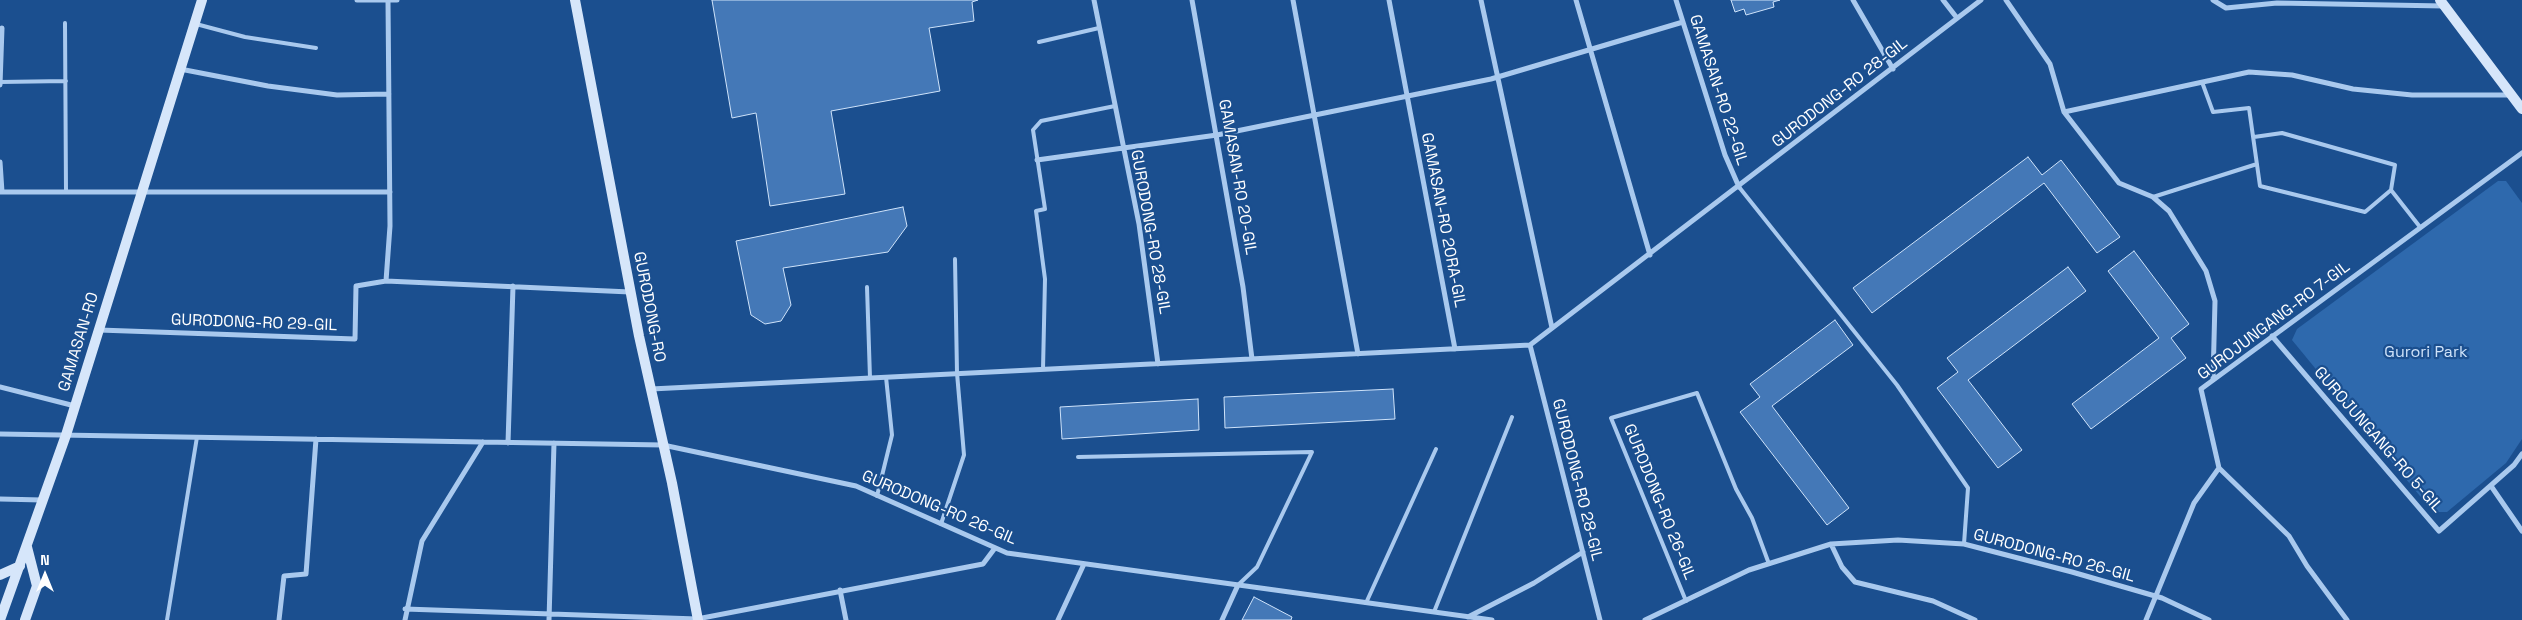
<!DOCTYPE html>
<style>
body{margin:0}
#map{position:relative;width:2522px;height:620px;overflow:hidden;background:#1b4f8f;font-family:"Space Grotesk",sans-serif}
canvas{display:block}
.north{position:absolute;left:20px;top:550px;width:50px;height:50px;-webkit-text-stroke:4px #1b4f8f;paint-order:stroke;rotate:0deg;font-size:14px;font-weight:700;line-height:20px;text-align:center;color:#fff}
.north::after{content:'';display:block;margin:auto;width:18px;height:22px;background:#fff;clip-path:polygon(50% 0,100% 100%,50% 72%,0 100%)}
</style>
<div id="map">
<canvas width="2522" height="620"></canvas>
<div class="north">N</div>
</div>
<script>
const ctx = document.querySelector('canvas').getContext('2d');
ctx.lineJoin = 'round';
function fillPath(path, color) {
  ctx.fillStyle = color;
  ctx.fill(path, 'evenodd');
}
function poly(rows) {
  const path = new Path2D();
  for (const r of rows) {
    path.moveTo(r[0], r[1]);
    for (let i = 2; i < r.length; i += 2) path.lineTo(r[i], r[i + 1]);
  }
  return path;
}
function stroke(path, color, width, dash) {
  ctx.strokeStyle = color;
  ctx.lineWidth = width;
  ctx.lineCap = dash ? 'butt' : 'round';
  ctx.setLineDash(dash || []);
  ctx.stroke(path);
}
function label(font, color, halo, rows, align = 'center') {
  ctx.font = font + ' "Space Grotesk",sans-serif';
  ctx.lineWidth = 4.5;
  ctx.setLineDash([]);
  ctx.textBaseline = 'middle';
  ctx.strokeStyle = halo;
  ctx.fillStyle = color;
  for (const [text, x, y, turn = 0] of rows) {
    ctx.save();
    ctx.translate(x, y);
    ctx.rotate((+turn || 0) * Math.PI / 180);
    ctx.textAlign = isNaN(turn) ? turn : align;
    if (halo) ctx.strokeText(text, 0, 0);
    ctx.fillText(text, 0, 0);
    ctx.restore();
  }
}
const green = poly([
 [2498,181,2506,181,2522,203,2522,439,2506,463,2447,512,2433,512,2292,340,2297,329]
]);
const building = poly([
 [712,0,978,0,972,2,974,21,929,28,940,91,831,111,845,194,770,206,756,113,732,118,712,0],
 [1731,0,1780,0,1773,2,1774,7,1746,15,1744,9,1735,12,1731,0],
 [2028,157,2042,175,2061,160,2120,237,2097,253,2044,183,1872,313,1853,288,2028,157],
 [903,207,907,226,888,252,783,268,791,305,781,321,765,324,751,315,736,241,903,207],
 [2134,251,2189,324,2171,338,2186,358,2091,429,2072,404,2159,338,2108,271,2134,251],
 [2068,267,2086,291,1968,380,2022,450,1998,468,1937,388,1958,372,1947,358,2068,267],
 [1835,320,1853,345,1772,406,1849,508,1827,525,1740,412,1760,397,1750,384,1835,320],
 [1393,389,1395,419,1225,428,1224,397,1393,389],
 [1198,399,1199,430,1062,439,1060,407,1198,399],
 [1254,597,1292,617,1291,620,1242,620,1254,597]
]);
const lane = poly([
 [65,23,66,192],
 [196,24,245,37,316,48],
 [1039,42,1099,28],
 [0,82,66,81],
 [2202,82,2213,112,2249,108,2260,186,2365,212,2391,190],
 [2254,137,2282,133,2395,165,2391,190,2420,227],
 [1739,187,1897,385,1968,488,1964,544],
 [2153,197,2257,164],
 [867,287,870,378],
 [1043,369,1045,279,1036,211,1045,209,1033,130,1041,121,1115,106],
 [1078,457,1312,452,1257,567,1238,585],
 [877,496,892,435,886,377],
 [941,524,964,455,957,373,955,259],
 [1686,601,1611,418,1697,393,1736,489,1752,518,1769,564],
 [1366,603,1436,449],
 [1434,612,1512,417],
 [167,620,197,437]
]);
const street = poly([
 [357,0,397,0],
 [1094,0,1139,224,1158,364],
 [1192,0,1243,287,1252,359],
 [1293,0,1358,354],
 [1389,0,1455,349],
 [1481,0,1552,328],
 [1576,0,1650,255],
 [1676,0,1725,155,1739,187],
 [1853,0,1893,69],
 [1943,0,1957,18],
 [2006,0,2050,64,2064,112,2119,183,2153,197,2169,211,2206,271,2215,301,2213,380],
 [2213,0,2226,8,2277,3,2444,6],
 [180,69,268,86,337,95,389,94],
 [0,85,2,28],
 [2064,112,2249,72,2292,75,2353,89,2412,95,2511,95],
 [1037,160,1217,135,1491,79,1683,22],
 [0,162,2,192],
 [0,192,390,192],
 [386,281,390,226,388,1],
 [99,330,355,339,356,286,386,281,630,292],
 [2272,336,2439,531,2514,465,2522,454],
 [1530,345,1600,620],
 [0,387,75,406],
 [651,389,1530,345,1981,0],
 [0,434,663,445,856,486,1007,553,1492,620],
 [508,443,513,286],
 [2219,468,2289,536,2307,566,2347,620],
 [2491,486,2522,531],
 [0,499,42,500],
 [1831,544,1842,567,1855,582,1933,601,1975,620],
 [840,590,846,620],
 [405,609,697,619,983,564,995,548],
 [1468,617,1534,583,1583,552],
 [279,620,284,576,306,574,316,439],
 [405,620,422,541,483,442],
 [549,620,554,443],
 [1058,620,1084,564],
 [1222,620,1238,585],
 [1645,620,1749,570,1831,544,1898,540,1964,544,2072,572,2162,598,2209,620],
 [2146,620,2194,503,2219,468,2201,389,2522,153]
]);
const secondary = poly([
 [575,0,639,336,672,483,698,620],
 [2440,0,2522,109],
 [0,575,20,566],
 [0,620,66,435,202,0],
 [25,620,37,586,27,547]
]);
const streetNames = [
 ["GAMASAN-RO 22-GIL",1718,90,72],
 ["GURODONG-RO 28-GIL",1840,93,-38],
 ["GAMASAN-RO 20-GIL",1237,177,80],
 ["GAMASAN-RO 20RA-GIL",1443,220,79],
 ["GURODONG-RO 28-GIL",1150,232,80],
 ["GURODONG-RO",649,307,79],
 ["GUROJUNGANG-RO 7-GIL",2274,321,-37],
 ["GURODONG-RO 29-GIL",254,323,2],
 ["GAMASAN-RO",79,342,-73],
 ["GUROJUNGANG-RO 5-GIL",2378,440,49],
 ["GURODONG-RO 28-GIL",1577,480,76],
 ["GURODONG-RO 26-GIL",1659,502,68],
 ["GURODONG-RO 26-GIL",939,508,23],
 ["GURODONG-RO 26-GIL",2054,556,15]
];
const parkNames = [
 ["Gurori Park",2426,353]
];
fillPath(green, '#2e69ad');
fillPath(building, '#4478b7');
stroke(building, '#cfe3fa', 1);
stroke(lane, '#a9c9ee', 4);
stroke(street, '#a9c9ee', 5);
stroke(secondary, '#d6e6fa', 10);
label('16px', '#fff', '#1b4f8f', streetNames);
label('16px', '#cfe3fa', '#1b4f8f', parkNames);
</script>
